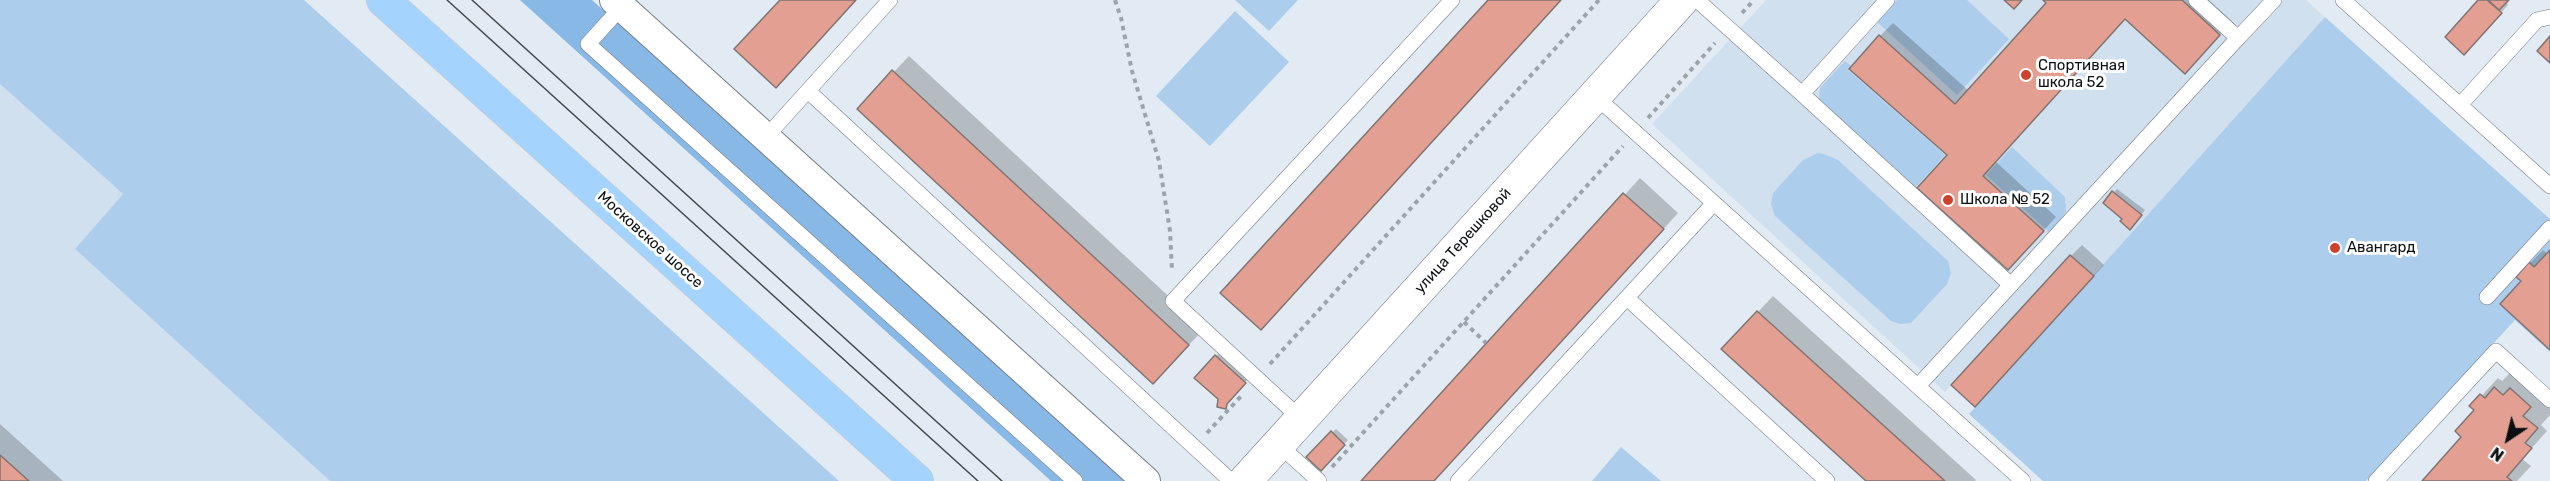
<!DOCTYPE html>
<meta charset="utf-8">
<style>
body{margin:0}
#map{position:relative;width:2550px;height:481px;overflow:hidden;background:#e2ebf3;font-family:Rubik,sans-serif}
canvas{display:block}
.north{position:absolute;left:2478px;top:409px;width:60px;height:60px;-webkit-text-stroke:4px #fff;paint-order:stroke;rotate:215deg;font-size:16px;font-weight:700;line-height:24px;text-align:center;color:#0c0f11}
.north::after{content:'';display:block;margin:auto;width:21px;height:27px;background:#0c0f11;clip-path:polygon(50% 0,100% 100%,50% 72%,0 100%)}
</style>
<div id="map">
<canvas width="2550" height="481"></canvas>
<div class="north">N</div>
</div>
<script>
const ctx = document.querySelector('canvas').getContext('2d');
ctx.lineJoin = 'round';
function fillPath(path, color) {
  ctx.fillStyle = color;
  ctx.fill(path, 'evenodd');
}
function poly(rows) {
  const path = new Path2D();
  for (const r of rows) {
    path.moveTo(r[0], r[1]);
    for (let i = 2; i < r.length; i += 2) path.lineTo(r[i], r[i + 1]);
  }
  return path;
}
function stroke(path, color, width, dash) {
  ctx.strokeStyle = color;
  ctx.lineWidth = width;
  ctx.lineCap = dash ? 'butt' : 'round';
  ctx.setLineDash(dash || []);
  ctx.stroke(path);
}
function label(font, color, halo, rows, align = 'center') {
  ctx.font = font + ' Rubik,sans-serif';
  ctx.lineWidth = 6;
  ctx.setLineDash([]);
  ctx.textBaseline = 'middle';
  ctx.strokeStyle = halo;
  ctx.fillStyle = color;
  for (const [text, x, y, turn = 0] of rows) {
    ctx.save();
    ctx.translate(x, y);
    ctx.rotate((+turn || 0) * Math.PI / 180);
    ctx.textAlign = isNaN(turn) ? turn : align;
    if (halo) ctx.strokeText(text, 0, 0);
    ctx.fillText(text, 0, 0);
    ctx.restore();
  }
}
const built = poly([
 [1766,0,2306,0,2325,17,1975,407,1951,385,1945,392,1652,124],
 [0,84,123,194,75,249,330,481,0,481]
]);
const green = poly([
 [0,0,304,0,839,481,330,481,75,249,123,194,0,84],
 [1235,0,1298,0,1269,31],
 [1897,0,1967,0,2009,39,1957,95,1877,22],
 [1235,11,1289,62,1210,146,1156,96],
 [2325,17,2550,219,2550,352,2515,320,2366,481,2043,481,1969,414],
 [1845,61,1851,66,1848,70,1945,155,1915,188,1819,100,1820,88],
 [2012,147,2065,197,2066,212,2050,233,1986,175],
 [1818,153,1824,154,1838,160,1948,261,1951,273,1947,284,1911,323,1900,324,1891,321,1775,216,1771,204,1773,193,1803,160],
 [1621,447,1661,481,1592,481]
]);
const forest = poly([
 [520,0,592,0,1126,481,1051,481]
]);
const shadow = poly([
 [2045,0,2209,0,2232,21,2198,59,2125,17,1995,161,2056,217,2021,255,1949,155,1880,36,1893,23,1969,91,2048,3],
 [2480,0,2508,0,2506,2,2508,5,2472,45],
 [909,56,1204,329,1169,366,859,109],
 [1640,178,1678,213,1434,481,1363,481],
 [2117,189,2145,210,2134,224,2124,219,2114,192],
 [2082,245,2104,265,1986,394,2071,256],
 [2543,250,2548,254,2550,252,2550,348,2523,281,2530,263],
 [1773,296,1976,480,1975,481,1868,481,1723,349],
 [1220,352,1249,378,1230,398,1225,407,1220,399,1196,378],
 [2512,371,2550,407,2550,415,2541,425,2547,431,2522,459,2531,466,2517,481,2424,481,2463,437,2476,409,2472,406,2498,378,2502,381],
 [0,424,63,481,0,481],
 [1336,429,1348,440,1321,469,1308,457]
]);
const building = poly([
 [780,0,856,0,776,88,734,49,780,0],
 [1488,0,1561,0,1261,330,1220,293,1488,0],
 [2004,0,2022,0,2014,9,2004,0],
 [2043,0,2182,0,2220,35,2185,74,2125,19,1983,176,2044,231,2008,270,1917,188,1947,155,1849,69,1879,35,1955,104,2046,3,2043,0],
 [2478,0,2487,0,2502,13,2464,55,2445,37,2478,0],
 [2488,0,2509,0,2499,10,2488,0],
 [2550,36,2550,63,2537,51,2550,36],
 [892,70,1189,345,1153,384,857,109,892,70],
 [2112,191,2142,215,2130,230,2120,221,2122,219,2103,203,2112,191],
 [1623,193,1664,229,1592,308,1434,481,1361,481,1623,193],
 [2550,250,2550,350,2500,304,2521,281,2516,277,2529,262,2534,267,2550,250],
 [2070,255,2094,276,1975,407,1951,385,2070,255],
 [1757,311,1945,481,1866,481,1721,349,1757,311],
 [1215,355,1246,383,1227,404,1226,409,1217,407,1218,399,1194,378,1215,355],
 [2494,387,2503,395,2510,388,2531,407,2523,416,2538,428,2525,443,2532,448,2507,477,2512,481,2422,481,2461,437,2455,431,2474,410,2469,406,2480,394,2485,398,2494,387],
 [1331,431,1345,445,1321,471,1306,457,1331,431],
 [0,455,29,481,0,481,0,455]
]);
const path = poly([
 [1115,0,1121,18,1132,71,1159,161,1170,231,1172,270],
 [1742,13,1754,0],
 [1648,118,1715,43],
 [1464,322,1486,343],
 [1270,364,1599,0],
 [1207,433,1243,394],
 [1332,467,1623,146]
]);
const lane = poly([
 [1697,0,1802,94],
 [1887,0,1802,94,2011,285],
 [2343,0,2550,186],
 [626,2,588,44,1075,481],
 [2238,38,2274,0],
 [808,91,1231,481],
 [1595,96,2023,481],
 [2460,105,2537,20,2550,17],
 [766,137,890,0],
 [2487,297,2550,228],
 [1627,298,1827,481],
 [1918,386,2238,38,2196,0],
 [1301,419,1173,301,1452,0],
 [1278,444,1319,481],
 [1458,481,1714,203],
 [2376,481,2496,351,2550,400]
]);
const street = poly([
 [614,0,1146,481]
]);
const secondary = poly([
 [1245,481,1682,0]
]);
const primary = poly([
 [383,0,917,481]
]);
const tram = poly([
 [447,0,978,481],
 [472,0,1002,481]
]);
const markers = [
 [2026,75,6,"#cd412d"],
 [1948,200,6,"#cd412d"],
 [2335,248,6,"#cd412d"]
];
const poiNames = [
 ["Спортивная",2038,66],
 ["школа 52",2038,83],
 ["Школа № 52",1960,200],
 ["Авангард",2347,248]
];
const streetNames = [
 ["Московское шоссе",650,240,42],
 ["улица Терешковой",1463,241,-48]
];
fillPath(built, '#d1e0ee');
fillPath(green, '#adcdec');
fillPath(forest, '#88b8e5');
fillPath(shadow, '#0003');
fillPath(building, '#e29f92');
stroke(building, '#807472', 1.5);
stroke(lane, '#767e85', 16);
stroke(street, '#767e85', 30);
stroke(secondary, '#767e85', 34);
stroke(primary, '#cacacb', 34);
stroke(path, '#9ca3a9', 4, [4.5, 4.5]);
stroke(lane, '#fff', 15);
stroke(street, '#fff', 28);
stroke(secondary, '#fff', 33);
stroke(primary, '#a4d3fd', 33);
stroke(tram, '#44494c', 1.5);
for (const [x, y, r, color] of markers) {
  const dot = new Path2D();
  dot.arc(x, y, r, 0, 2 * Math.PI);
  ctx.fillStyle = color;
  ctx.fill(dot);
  stroke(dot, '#fff', 2);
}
label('15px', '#0c0f11', '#fff', poiNames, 'left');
label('15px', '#0c0f11', '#fff', streetNames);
</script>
